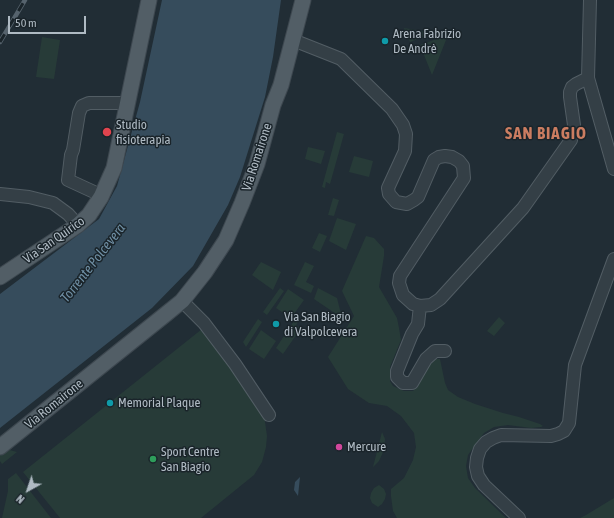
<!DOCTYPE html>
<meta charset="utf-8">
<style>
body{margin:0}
#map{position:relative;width:614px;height:518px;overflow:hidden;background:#212d35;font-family:"Asap Condensed",sans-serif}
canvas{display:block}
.north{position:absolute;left:8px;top:470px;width:40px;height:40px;-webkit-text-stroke:3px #1a242a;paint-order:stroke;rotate:220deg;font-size:11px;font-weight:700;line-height:16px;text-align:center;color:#afbac3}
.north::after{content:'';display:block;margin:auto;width:14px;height:18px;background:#afbac3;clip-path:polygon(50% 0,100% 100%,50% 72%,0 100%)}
.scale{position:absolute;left:8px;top:16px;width:78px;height:18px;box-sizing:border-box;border:2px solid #afbac3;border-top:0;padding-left:5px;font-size:12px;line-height:14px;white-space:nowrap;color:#afbac3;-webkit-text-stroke:3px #1a242a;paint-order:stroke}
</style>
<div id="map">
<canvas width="614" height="518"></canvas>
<div class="north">N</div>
<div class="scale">50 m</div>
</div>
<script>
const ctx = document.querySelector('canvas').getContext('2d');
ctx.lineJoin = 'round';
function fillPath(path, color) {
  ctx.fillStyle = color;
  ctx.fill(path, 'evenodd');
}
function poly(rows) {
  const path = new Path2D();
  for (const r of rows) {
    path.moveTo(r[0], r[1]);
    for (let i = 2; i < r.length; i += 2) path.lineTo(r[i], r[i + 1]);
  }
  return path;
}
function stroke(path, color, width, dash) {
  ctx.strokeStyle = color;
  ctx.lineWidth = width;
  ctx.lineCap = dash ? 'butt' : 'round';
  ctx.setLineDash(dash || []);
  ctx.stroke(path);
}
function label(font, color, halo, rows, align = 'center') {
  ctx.font = font + ' "Asap Condensed",sans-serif';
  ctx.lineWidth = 3;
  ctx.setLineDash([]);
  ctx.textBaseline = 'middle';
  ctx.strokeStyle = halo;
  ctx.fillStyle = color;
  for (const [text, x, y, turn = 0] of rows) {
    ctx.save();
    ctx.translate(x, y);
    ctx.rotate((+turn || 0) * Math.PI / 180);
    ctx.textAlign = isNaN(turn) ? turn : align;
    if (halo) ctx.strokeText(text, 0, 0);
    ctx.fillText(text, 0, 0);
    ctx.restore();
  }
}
const green = poly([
 [404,28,435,33,410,42],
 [448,35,432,75,420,45],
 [42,37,60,40,54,79,36,77],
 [337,132,344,134,330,184,326,182,325,188,322,187],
 [308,147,325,151,321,164,305,159],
 [354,156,373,161,369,177,349,172],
 [333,198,339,200,334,216,328,215],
 [337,218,356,224,346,250,329,241],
 [319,233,327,236,320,252,312,248],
 [366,236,374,238,384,249,384,256,379,287,397,318,399,328,401,340,390,367,390,381,393,386,404,391,413,391,418,385,428,366,436,359,440,359,445,383,448,390,458,397,475,404,503,413,519,417,540,424,543,426,541,427,531,428,508,425,494,427,484,433,468,455,466,466,468,478,475,488,506,518,397,518,393,511,391,496,391,489,404,478,413,460,416,447,414,433,401,416,387,406,369,403,348,389,328,357,354,316,342,291],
 [261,262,281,272,273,290,252,275],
 [305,262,314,266,306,282,314,286,311,293,294,285],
 [280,288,284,291,267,315,263,312],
 [318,288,337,298,342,318,314,299],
 [288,289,304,300,291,318,276,308],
 [499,317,505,323,494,336,487,331],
 [296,318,299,321,296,325,301,328,283,354,276,348],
 [258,319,262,322,246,347,243,342],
 [202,329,251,392,264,415,267,436,266,447,262,462,254,475,201,518,60,518,23,472],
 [261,330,276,341,264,359,249,349],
 [382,432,385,439,384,450,379,461,373,467],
 [6,449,17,452,2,464,0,461,0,454],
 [16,473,51,518,2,518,8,491,8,479],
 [379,485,384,489,386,494,385,499,382,504,378,507,372,503,370,498,371,493,374,488],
 [614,498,614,518,580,518,586,515]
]);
const water = poly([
 [162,0,281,0,273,57,265,97,240,177,228,205,193,266,152,308,0,428,0,294,99,219,117,186,140,102],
 [300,477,298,496,294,490,295,482]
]);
const minor = poly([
 [590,0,588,78,614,169],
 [293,40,341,59,392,109,403,125,406,134,405,151,388,188,389,194,396,202,407,204,414,200,418,197,434,160,439,157,445,156,452,157,459,161,463,166,464,178,400,276,399,283,403,295,413,304,420,306,431,305,440,299,523,208,571,140,574,125,570,97,570,92,572,87,576,84,588,78],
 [0,194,29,197,53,203,68,214,78,225],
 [101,197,94,192,68,180,71,155,73,150,79,113,82,106,89,103,127,103],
 [182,301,204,323,235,364,269,415],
 [420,306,418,324,412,334,397,371,397,377,403,383,412,383,426,359,435,351,445,351],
 [519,518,484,485,478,476,476,467,477,458,480,449,486,442,493,438,501,435,551,436,558,434,564,431,569,423,575,365,614,259]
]);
const major = poly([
 [0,277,78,225,89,215,101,197,114,168,149,0],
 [0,447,166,314,182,301,205,272,226,240,242,203,257,164,273,105,281,85,303,0]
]);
const rail = poly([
 [0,42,25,0]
]);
const markers = [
 [385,41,4,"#0f9aa8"],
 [107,132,5,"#e0444e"],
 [276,324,4,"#0f9aa8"],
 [110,403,4,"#0f9aa8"],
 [339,447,4,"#d1479c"],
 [153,459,4,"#2e9e5b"]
];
const poiNames = [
 ["Arena Fabrizio",393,34],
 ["De Andrè",393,49],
 ["Studio",116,125],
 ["fisioterapia",116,140],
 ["Via San Biagio",284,317],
 ["di Valpolcevera",284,332],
 ["Memorial Plaque",118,403],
 ["Mercure",347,447],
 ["Sport Centre",161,452],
 ["San Biagio",161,467]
];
const streetNames = [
 ["Via Romairone",257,157,-72],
 ["Via San Quirico",54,240,-35],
 ["Via Romairone",54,404,-39]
];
const waterNames = [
 ["Torrente Polcevera",93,263,-52]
];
const districtNames = [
 ["SAN BIAGIO",546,134]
];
fillPath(green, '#273b38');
fillPath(water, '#364c5c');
stroke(minor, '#525d64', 14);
stroke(major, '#3e4850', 17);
stroke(minor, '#343f46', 12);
stroke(major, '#525e66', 15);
stroke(rail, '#56636d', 4.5);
stroke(rail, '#1a242a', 3, [9]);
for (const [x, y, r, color] of markers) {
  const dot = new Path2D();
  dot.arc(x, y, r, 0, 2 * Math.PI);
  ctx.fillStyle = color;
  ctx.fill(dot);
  stroke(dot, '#1a242a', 1.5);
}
label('13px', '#afbac3', '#1a242a', poiNames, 'left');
label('13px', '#afbac3', '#1a242a', streetNames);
label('italic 14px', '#7090a5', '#1a242a', waterNames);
ctx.letterSpacing = '1px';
label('bold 17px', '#cb7d61', '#1a242a', districtNames);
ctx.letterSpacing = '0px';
</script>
